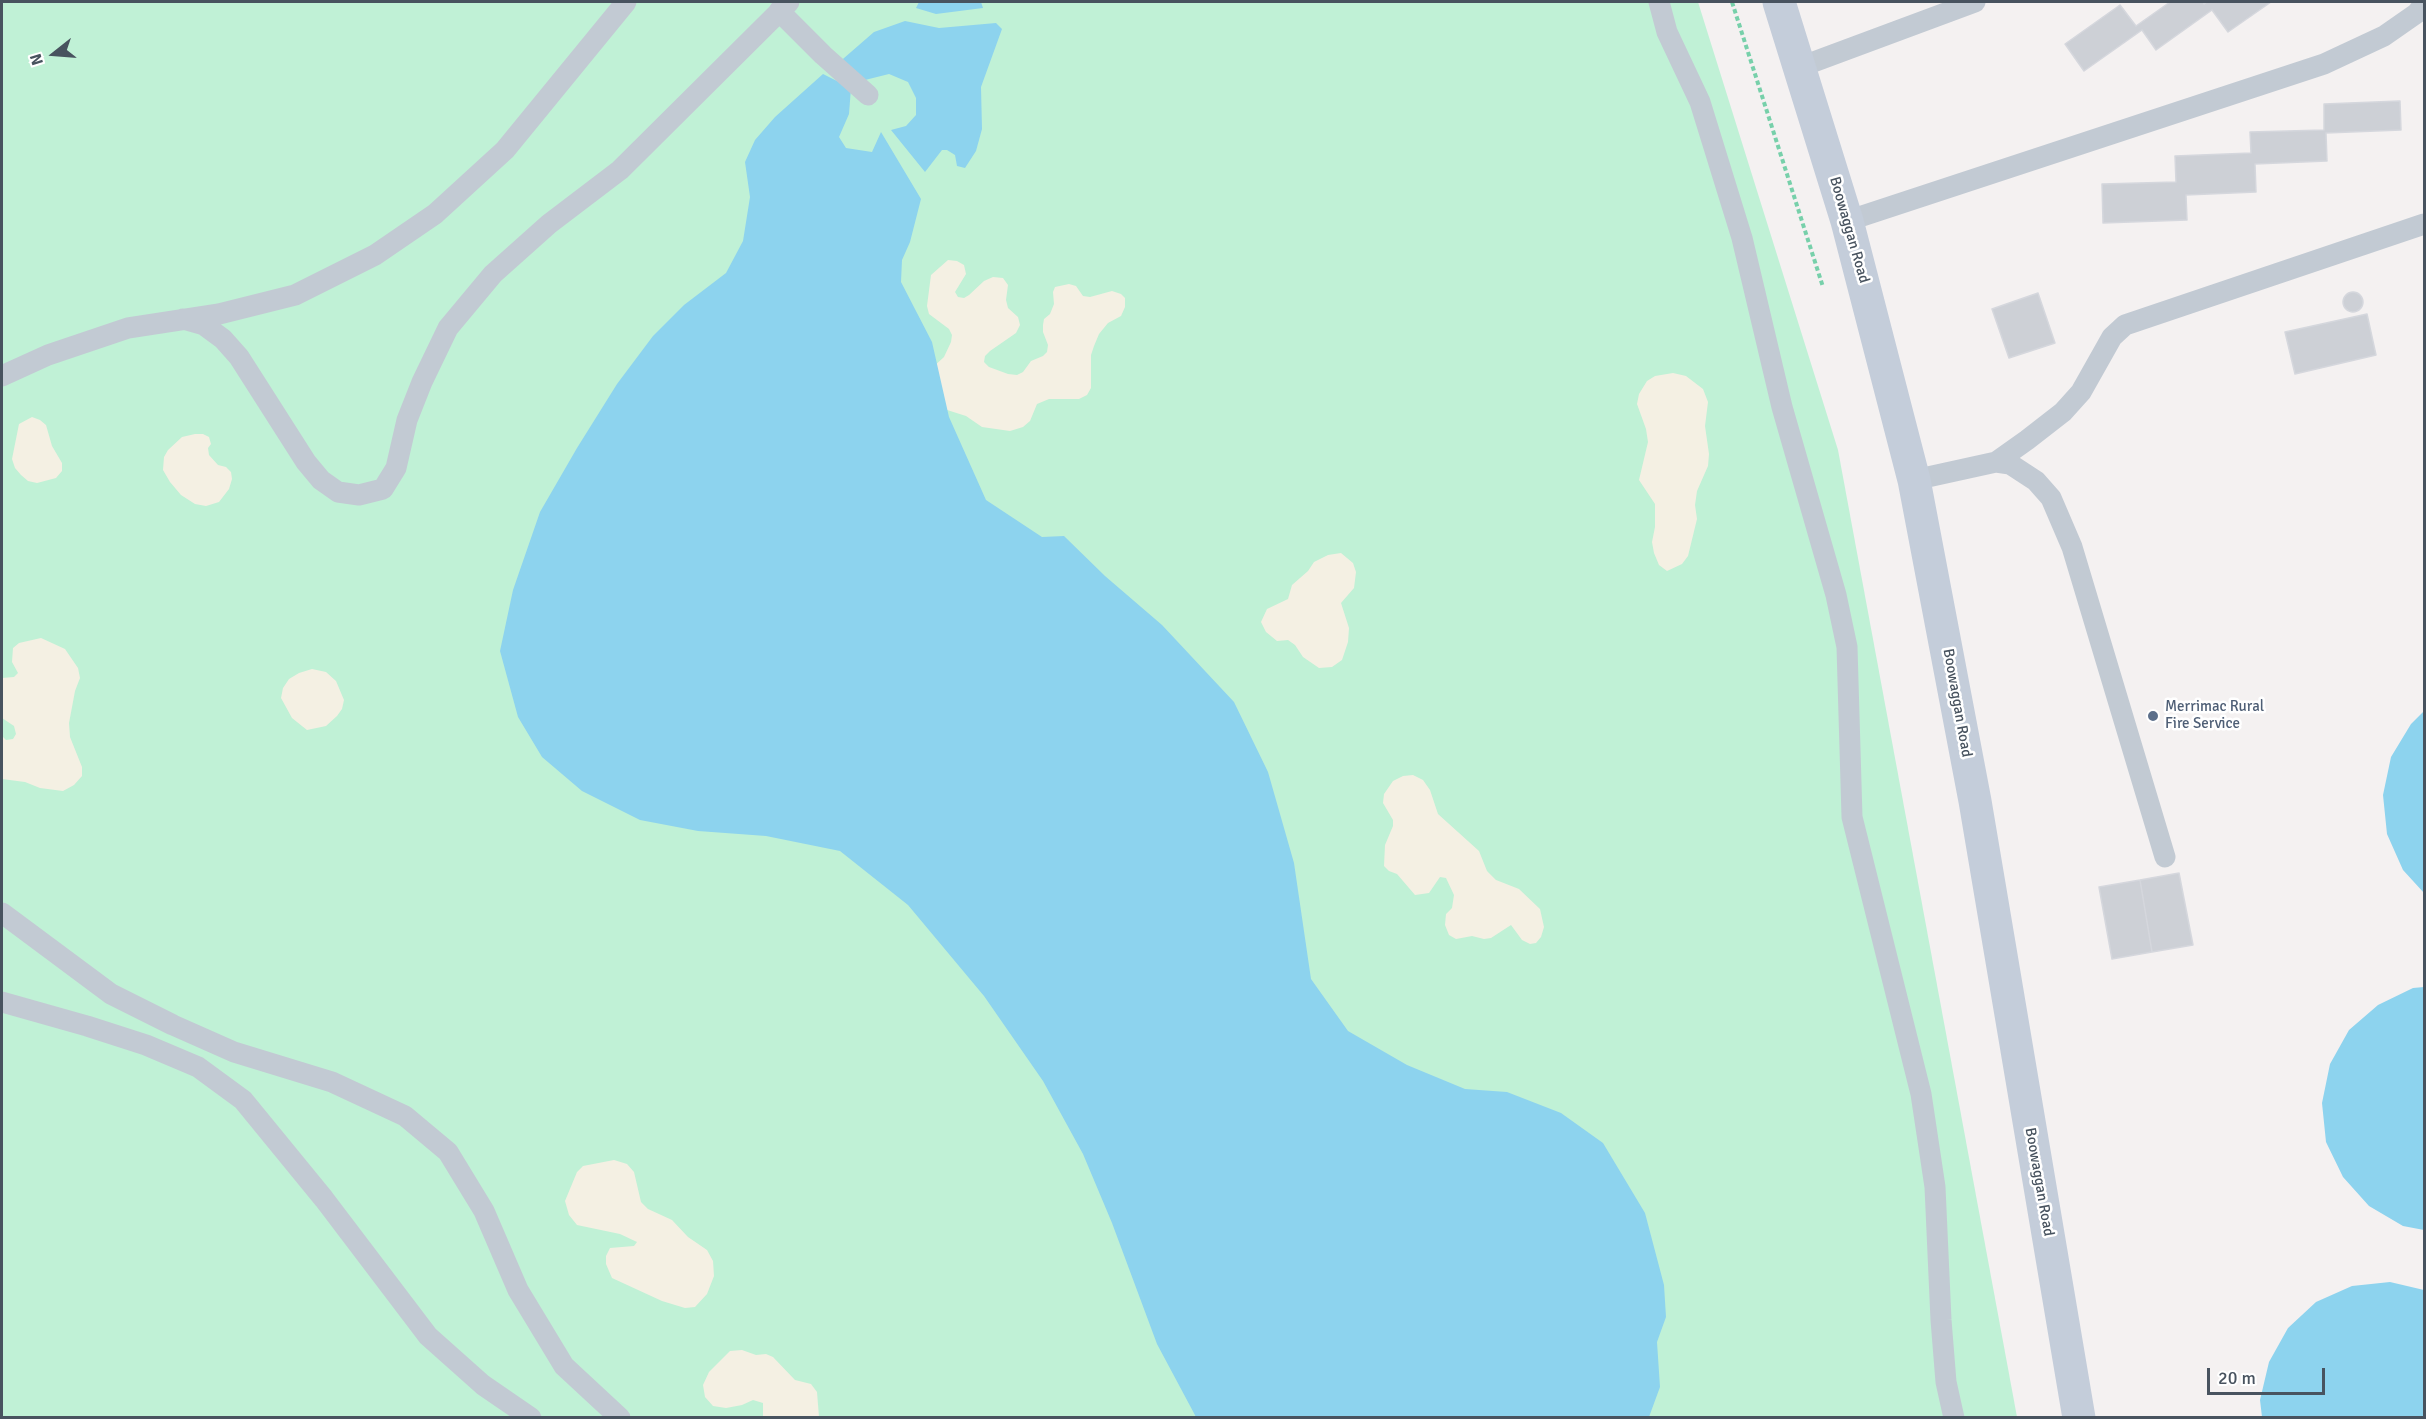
<!DOCTYPE html>
<style>
body{margin:0}
#map{position:relative;width:2426px;height:1419px;overflow:hidden;background:#f4f1f1;font-family:Signika,sans-serif}
canvas{display:block}
.frame{position:absolute;inset:0;border:3px solid #48535f;pointer-events:none}
.north{position:absolute;left:24px;top:24px;width:60px;height:60px;-webkit-text-stroke:4px #fff;paint-order:stroke;rotate:253deg;font-size:16px;font-weight:700;line-height:24px;text-align:center;color:#48535f}
.north::after{content:'';display:block;margin:auto;width:21px;height:27px;background:#48535f;clip-path:polygon(50% 0,100% 100%,50% 72%,0 100%)}
.scale{position:absolute;left:2207px;top:1368px;width:118px;height:27px;box-sizing:border-box;border:3px solid #48535f;border-top:0;padding-left:8px;font-size:18px;line-height:21px;white-space:nowrap;color:#48535f;-webkit-text-stroke:4px #fff;paint-order:stroke}
</style>
<div id="map">
<canvas width="2426" height="1419"></canvas>
<div class="frame"></div>
<div class="north">N</div>
<div class="scale">20 m</div>
</div>
<script>
const ctx = document.querySelector('canvas').getContext('2d');
ctx.lineJoin = 'round';
function fillPath(path, color) {
  ctx.fillStyle = color;
  ctx.fill(path, 'evenodd');
}
function poly(rows) {
  const path = new Path2D();
  for (const r of rows) {
    if (r.length === 3) {
      path.moveTo(r[0] + r[2], r[1]);
      path.arc(r[0], r[1], r[2], 0, 2 * Math.PI);
      continue;
    }
    path.moveTo(r[0], r[1]);
    for (let i = 2; i < r.length; i += 2) path.lineTo(r[i], r[i + 1]);
  }
  return path;
}
function stroke(path, color, width, dash) {
  ctx.strokeStyle = color;
  ctx.lineWidth = width;
  ctx.lineCap = dash ? 'butt' : 'round';
  ctx.setLineDash(dash || []);
  ctx.stroke(path);
}
function label(font, color, halo, rows, align = 'center') {
  ctx.font = font + ' Signika,sans-serif';
  ctx.lineWidth = 5;
  ctx.setLineDash([]);
  ctx.textBaseline = 'middle';
  ctx.strokeStyle = halo;
  ctx.fillStyle = color;
  for (const [text, x, y, turn = 0] of rows) {
    ctx.save();
    ctx.translate(x, y);
    ctx.rotate((+turn || 0) * Math.PI / 180);
    ctx.textAlign = isNaN(turn) ? turn : align;
    if (halo) ctx.strokeText(text, 0, 0);
    ctx.fillText(text, 0, 0);
    ctx.restore();
  }
}
const green = poly([
 [2,2,1698,2,1838,450,2017,1417,2,1418]
]);
const sand = poly([
 [948,260,957,261,964,265,966,274,955,292,958,297,964,298,969,295,984,281,993,277,1003,278,1008,285,1006,300,1008,308,1018,317,1020,325,1016,333,990,351,985,356,984,362,989,367,1008,374,1017,375,1023,372,1031,361,1043,356,1047,352,1048,345,1043,332,1043,325,1044,319,1050,314,1054,304,1053,292,1055,287,1069,284,1076,286,1083,296,1090,297,1112,291,1121,294,1125,298,1125,307,1121,316,1108,323,1099,334,1094,346,1091,355,1091,388,1087,395,1079,399,1049,399,1037,404,1030,421,1023,427,1010,431,982,427,966,416,944,409,932,368,944,357,951,342,952,335,949,329,929,314,927,306,931,275],
 [1673,373,1686,376,1703,389,1708,402,1705,426,1709,454,1708,466,1697,491,1695,505,1697,519,1688,556,1682,564,1667,571,1659,565,1654,553,1652,542,1655,527,1655,504,1639,480,1648,442,1646,429,1637,404,1639,394,1647,381,1655,376],
 [32,417,40,420,46,425,52,446,62,463,62,471,56,478,37,483,28,481,21,475,15,468,12,459,19,424],
 [195,434,203,434,209,437,211,444,208,448,209,455,218,465,226,467,231,472,232,479,229,489,219,502,206,506,195,504,181,495,170,482,163,470,164,457,168,450,182,437],
 [1341,553,1353,563,1356,572,1354,588,1341,603,1349,628,1348,642,1342,660,1332,667,1319,668,1303,657,1295,645,1288,640,1277,641,1266,632,1261,622,1267,609,1288,599,1292,585,1308,571,1314,562,1328,555],
 [41,638,65,649,78,668,80,678,75,691,69,723,70,737,82,767,82,776,74,785,63,791,40,788,25,782,2,779,2,736,6,740,13,739,16,734,14,726,2,718,2,678,14,677,18,673,12,662,13,648,19,643],
 [312,669,326,672,336,681,344,700,342,709,337,716,326,726,307,730,292,718,281,698,283,688,289,679,299,673],
 [1413,775,1423,780,1430,790,1438,814,1479,851,1487,871,1496,880,1519,889,1540,909,1544,927,1541,937,1536,943,1530,944,1522,940,1511,925,1491,938,1484,939,1472,936,1456,939,1449,935,1445,925,1446,914,1452,908,1454,895,1446,878,1440,877,1429,893,1415,895,1397,874,1389,871,1384,866,1385,845,1393,826,1393,820,1383,803,1384,794,1393,781,1403,776],
 [614,1160,627,1164,634,1172,641,1202,648,1209,672,1220,688,1237,707,1250,713,1261,714,1276,707,1294,695,1307,685,1308,662,1301,612,1278,606,1264,606,1256,610,1248,634,1246,637,1242,620,1234,577,1225,569,1215,565,1201,577,1172,583,1166],
 [742,1350,756,1355,766,1354,773,1357,795,1380,811,1384,817,1392,819,1417,763,1417,763,1403,753,1400,742,1405,726,1408,713,1406,705,1397,703,1385,709,1372,730,1351]
]);
const water = poly([
 [919,2,981,2,983,8,936,14,916,8],
 [905,21,939,28,996,23,1002,29,981,87,982,129,976,151,965,168,957,166,955,155,947,150,942,150,925,172,891,130,906,126,916,115,916,98,908,82,889,74,865,80,836,65,874,32],
 [823,74,851,88,849,114,839,137,846,148,872,152,881,132,921,199,910,242,902,260,901,282,932,342,949,417,986,500,1042,537,1064,536,1105,576,1162,625,1234,702,1268,772,1294,863,1311,979,1348,1031,1407,1065,1465,1089,1507,1092,1561,1113,1603,1143,1645,1213,1664,1285,1666,1317,1657,1342,1660,1387,1649,1417,1196,1417,1157,1344,1112,1223,1083,1154,1043,1081,984,996,908,905,840,851,766,836,698,831,640,820,582,791,542,757,518,717,500,651,513,590,540,512,577,448,617,384,653,336,684,305,726,273,743,241,750,197,745,162,755,140,775,117],
 [2424,711,2424,893,2403,870,2387,834,2383,795,2391,757,2411,724],
 [2424,987,2424,1230,2403,1226,2369,1206,2343,1177,2326,1142,2322,1103,2330,1064,2349,1030,2378,1005,2413,988],
 [2390,1282,2424,1290,2424,1417,2262,1417,2260,1400,2269,1362,2288,1328,2316,1302,2352,1286]
]);
const building = poly([
 [2170,2,2203,2,2204,4,2207,2,2271,2,2228,32,2212,10,2156,50,2142,30,2084,71,2065,44,2120,5,2136,26,2170,2],
 [2400,101,2401,130,2326,133,2327,161,2255,164,2256,192,2186,195,2187,220,2103,223,2102,184,2176,182,2175,156,2251,153,2250,132,2324,130,2324,104,2400,101],
 [2353,302,10],
 [2038,293,2055,343,2009,358,1992,309,2038,293],
 [2367,314,2376,355,2295,374,2285,332,2367,314],
 [2179,873,2193,945,2152,952,2140,880,2179,873],
 [2140,880,2152,952,2112,959,2099,887,2140,880]
]);
const path = poly([
 [1732,2,1823,287]
]);
const service = poly([
 [1659,2,1667,32,1700,102,1742,238,1782,407,1836,595,1847,647,1852,817,1921,1094,1935,1187,1941,1320,1946,1382,1954,1418],
 [779,11,823,55,868,95],
 [1800,67,1975,2],
 [1847,221,2324,64,2384,36,2417,13,2424,4],
 [183,319,204,325,223,339,239,357,306,462,321,480,338,492,359,495,383,489,396,468,407,420,422,382,448,328,493,274,549,224,620,170,789,2],
 [2,376,48,355,128,328,219,314,295,295,375,255,435,214,505,150,626,2],
 [1996,462,2010,464,2036,481,2051,498,2072,547,2165,857],
 [1914,480,1996,462,2027,440,2063,412,2081,392,2112,337,2125,325,2424,224],
 [2,913,111,994,173,1025,234,1052,332,1082,405,1116,448,1152,484,1211,518,1290,564,1366,620,1418],
 [2,1002,87,1026,146,1045,198,1067,243,1100,324,1199,428,1336,483,1385,531,1418]
]);
const secondary = poly([
 [1779,2,1847,221,1914,480,1975,801,2079,1418]
]);
const markers = [
 [2153,716,6,"#5c6f8a"]
];
const streetNames = [
 ["Boowaggan Road",1849,230,74],
 ["Boowaggan Road",1957,703,80],
 ["Boowaggan Road",2039,1182,80]
];
const serviceNames = [
 ["Merrimac Rural",2165,707],
 ["Fire Service",2165,724]
];
fillPath(green, '#c0f1d6');
fillPath(sand, '#f4f0e3');
fillPath(water, '#8dd3ee');
fillPath(building, '#cdd0d6');
stroke(building, '#d5d7dd', 1.5);
stroke(path, '#77d0aa', 4, [4.5, 3]);
stroke(service, '#c2cad3', 21);
stroke(secondary, '#c4cdda', 33);
for (const [x, y, r, color] of markers) {
  const dot = new Path2D();
  dot.arc(x, y, r, 0, 2 * Math.PI);
  ctx.fillStyle = color;
  ctx.fill(dot);
  stroke(dot, '#fff', 2);
}
label('15px', '#48535f', '#fff', streetNames);
label('15px', '#4e5e75', '#fff', serviceNames, 'left');
</script>
